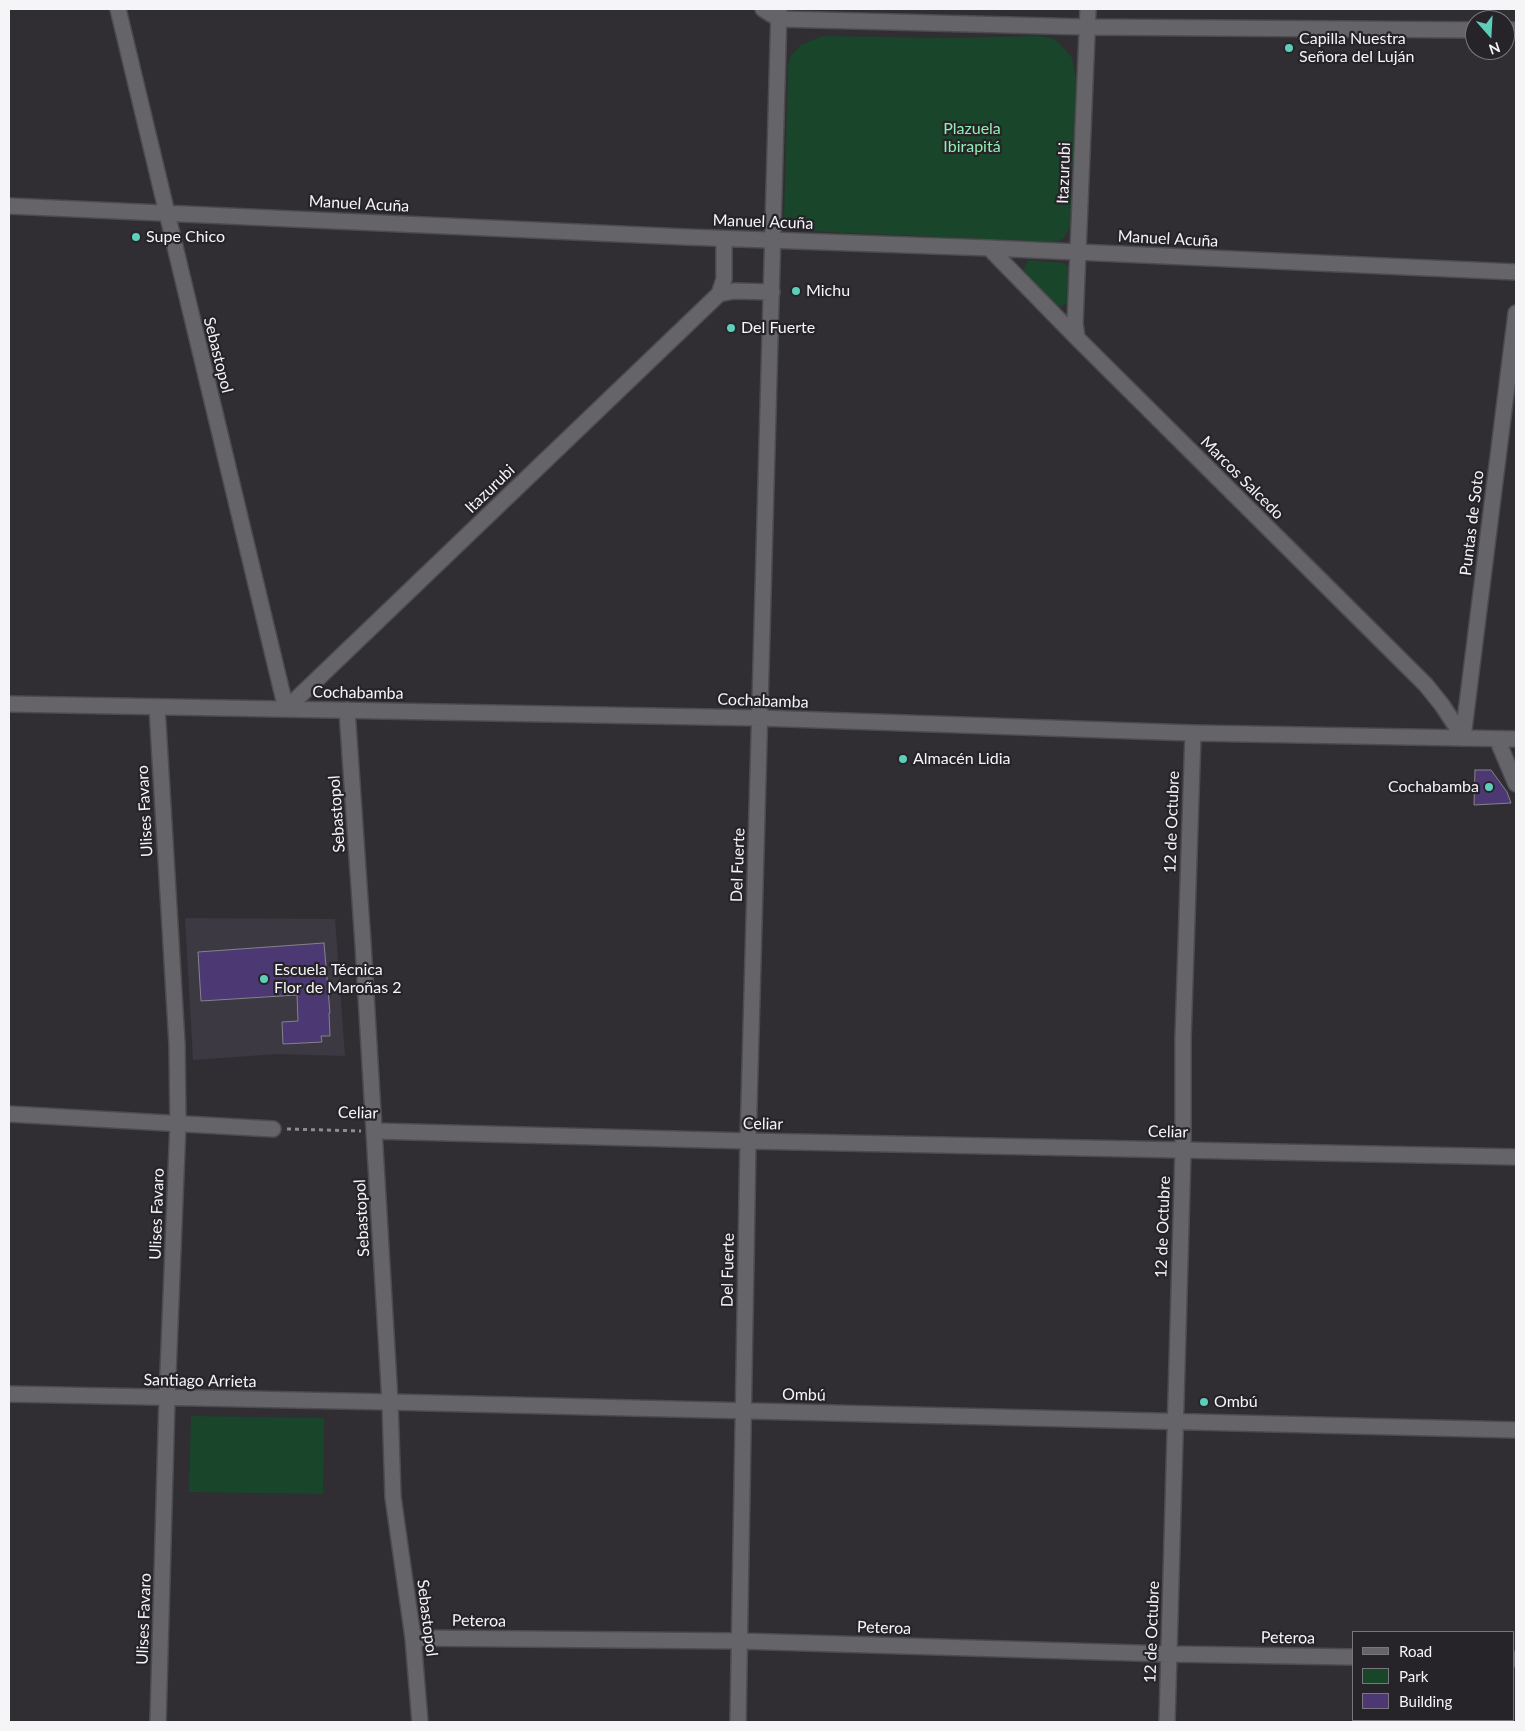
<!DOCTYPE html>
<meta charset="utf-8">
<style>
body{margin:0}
#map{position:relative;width:1525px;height:1731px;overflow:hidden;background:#302e32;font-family:Lato,sans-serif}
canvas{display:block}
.frame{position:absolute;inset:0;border:10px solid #f5f4f7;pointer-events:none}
.legend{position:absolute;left:1352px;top:1631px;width:162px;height:90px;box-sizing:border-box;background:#262428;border:1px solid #79777b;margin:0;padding:6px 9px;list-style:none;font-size:15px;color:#f5f4f7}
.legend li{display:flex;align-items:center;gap:10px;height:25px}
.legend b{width:25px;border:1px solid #79777b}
.north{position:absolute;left:1465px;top:10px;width:50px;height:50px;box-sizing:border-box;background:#262428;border:1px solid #79777b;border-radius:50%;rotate:161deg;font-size:14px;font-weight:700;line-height:20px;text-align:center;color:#f5f4f7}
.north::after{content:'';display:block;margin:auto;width:18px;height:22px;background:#5cceba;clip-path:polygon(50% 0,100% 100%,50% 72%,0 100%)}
</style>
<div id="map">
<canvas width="1525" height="1731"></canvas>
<div class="frame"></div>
<ul class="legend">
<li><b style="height:6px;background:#656468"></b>Road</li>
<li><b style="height:14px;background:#19452a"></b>Park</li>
<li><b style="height:14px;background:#4c3873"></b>Building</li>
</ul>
<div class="north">N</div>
</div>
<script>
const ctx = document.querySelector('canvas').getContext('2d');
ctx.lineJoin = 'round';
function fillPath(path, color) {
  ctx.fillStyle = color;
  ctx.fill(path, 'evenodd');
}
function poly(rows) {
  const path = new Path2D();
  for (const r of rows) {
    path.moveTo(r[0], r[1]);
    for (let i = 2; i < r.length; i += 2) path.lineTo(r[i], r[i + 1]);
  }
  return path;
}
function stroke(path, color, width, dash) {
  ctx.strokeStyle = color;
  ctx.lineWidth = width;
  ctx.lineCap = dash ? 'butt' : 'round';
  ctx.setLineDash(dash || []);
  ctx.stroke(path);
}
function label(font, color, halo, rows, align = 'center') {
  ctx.font = font + ' Lato,sans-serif';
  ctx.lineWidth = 4.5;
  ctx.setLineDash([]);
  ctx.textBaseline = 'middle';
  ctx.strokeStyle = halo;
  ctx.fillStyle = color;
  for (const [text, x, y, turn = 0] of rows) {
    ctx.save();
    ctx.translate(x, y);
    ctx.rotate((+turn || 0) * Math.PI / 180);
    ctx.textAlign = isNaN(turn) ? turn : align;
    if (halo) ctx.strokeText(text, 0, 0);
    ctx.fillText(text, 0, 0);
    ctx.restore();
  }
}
const built = poly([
 [185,918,335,919,345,1056,278,1054,193,1060]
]);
const green = poly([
 [827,36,946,38,1039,36,1051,38,1059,43,1072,58,1076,79,1070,227,1064,238,1058,241,1052,242,804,231,794,228,784,217,788,66,790,57,801,45,820,37],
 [1028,260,1064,263,1068,267,1069,301,1063,306,1057,306,1026,273,1024,269],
 [191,1416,324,1418,323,1494,189,1492]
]);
const building = poly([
 [1475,770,1491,770,1507,792,1511,803,1474,805,1475,770],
 [324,943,330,1013,329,1013,330,1036,321,1036,322,1042,283,1044,282,1022,298,1021,297,995,201,1001,198,952,324,943]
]);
const path = poly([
 [287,1129,361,1131]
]);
const street = poly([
 [118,9,286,709],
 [763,9,779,19,1086,27,1475,30],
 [1505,30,1516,30],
 [9,206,685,237,989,248,1516,272],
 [989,248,1077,338,1426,685,1442,705,1463,737],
 [719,294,734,291,772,292],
 [1077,338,1075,323,1088,9],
 [9,704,760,718,1193,733,1516,739],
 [157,707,177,1044,178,1123,167,1398,158,1722],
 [286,709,719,294,724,279,724,239],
 [347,710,363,944,390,1402,393,1497,413,1638,420,1722],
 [1463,737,1516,313],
 [1497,739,1516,784],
 [9,1114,273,1129],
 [374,1131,748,1141,1516,1157],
 [9,1394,390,1402,1516,1430],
 [413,1638,739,1641,1169,1654,1354,1657],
 [1514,1659,1516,1659],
 [738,1722,748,1141,779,9],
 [1167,1722,1183,1150,1183,1039,1193,733]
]);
const markers = [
 [1289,48,5,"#5cceba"],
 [136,237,5,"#5cceba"],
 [796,291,5,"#5cceba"],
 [731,328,5,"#5cceba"],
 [903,759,5,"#5cceba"],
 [1489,787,5,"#5cceba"],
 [264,979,5,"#5cceba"],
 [1204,1402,5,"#5cceba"]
];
const poiNames = [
 ["Capilla Nuestra",1299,39],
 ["Señora del Luján",1299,57],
 ["Supe Chico",146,237],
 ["Michu",806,291],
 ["Del Fuerte",741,328],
 ["Almacén Lidia",913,759],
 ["Cochabamba",1479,787,"right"],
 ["Escuela Técnica",274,970],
 ["Flor de Maroñas 2",274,988],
 ["Ombú",1214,1402]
];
const parkNames = [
 ["Plazuela",972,129],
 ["Ibirapitá",972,147]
];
const streetNames = [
 ["Itazurubi",1064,173,-88],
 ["Manuel Acuña",359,204,3],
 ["Manuel Acuña",763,222,2],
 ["Manuel Acuña",1168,239,3],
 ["Sebastopol",218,355,76],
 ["Marcos Salcedo",1242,478,45],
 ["Itazurubi",490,489,-44],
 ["Puntas de Soto",1472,523,-83],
 ["Cochabamba",358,693,1],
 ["Cochabamba",763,701,2],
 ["Ulises Favaro",145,811,-93],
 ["Sebastopol",337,814,-94],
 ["12 de Octubre",1172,822,-88],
 ["Del Fuerte",738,865,-88],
 ["Celiar",358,1113,1],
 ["Celiar",763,1124,1],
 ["Celiar",1168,1132,1],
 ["Ulises Favaro",157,1214,-88],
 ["Sebastopol",362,1218,-93],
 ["12 de Octubre",1163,1227,-88],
 ["Del Fuerte",728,1270,-89],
 ["Santiago Arrieta",200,1381,1],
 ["Ombú",804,1395,1],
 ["Sebastopol",427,1618,83],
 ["Ulises Favaro",144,1619,-88],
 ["Peteroa",479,1621,1],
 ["Peteroa",884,1628,2],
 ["12 de Octubre",1152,1632,-88],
 ["Peteroa",1288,1638,1]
];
fillPath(built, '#3d3942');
fillPath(green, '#19452a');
fillPath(building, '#4c3873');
stroke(building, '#848388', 1);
stroke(street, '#4d4b4f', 18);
stroke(path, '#8d8c8f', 3, [4, 4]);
stroke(street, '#656468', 15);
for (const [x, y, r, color] of markers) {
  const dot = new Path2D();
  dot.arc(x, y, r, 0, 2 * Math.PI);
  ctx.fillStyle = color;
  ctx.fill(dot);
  stroke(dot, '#262428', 2);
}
label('16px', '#f5f4f7', '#262428', poiNames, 'left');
label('16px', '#90efb0', '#262428', parkNames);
label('16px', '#f5f4f7', '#262428', streetNames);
</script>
